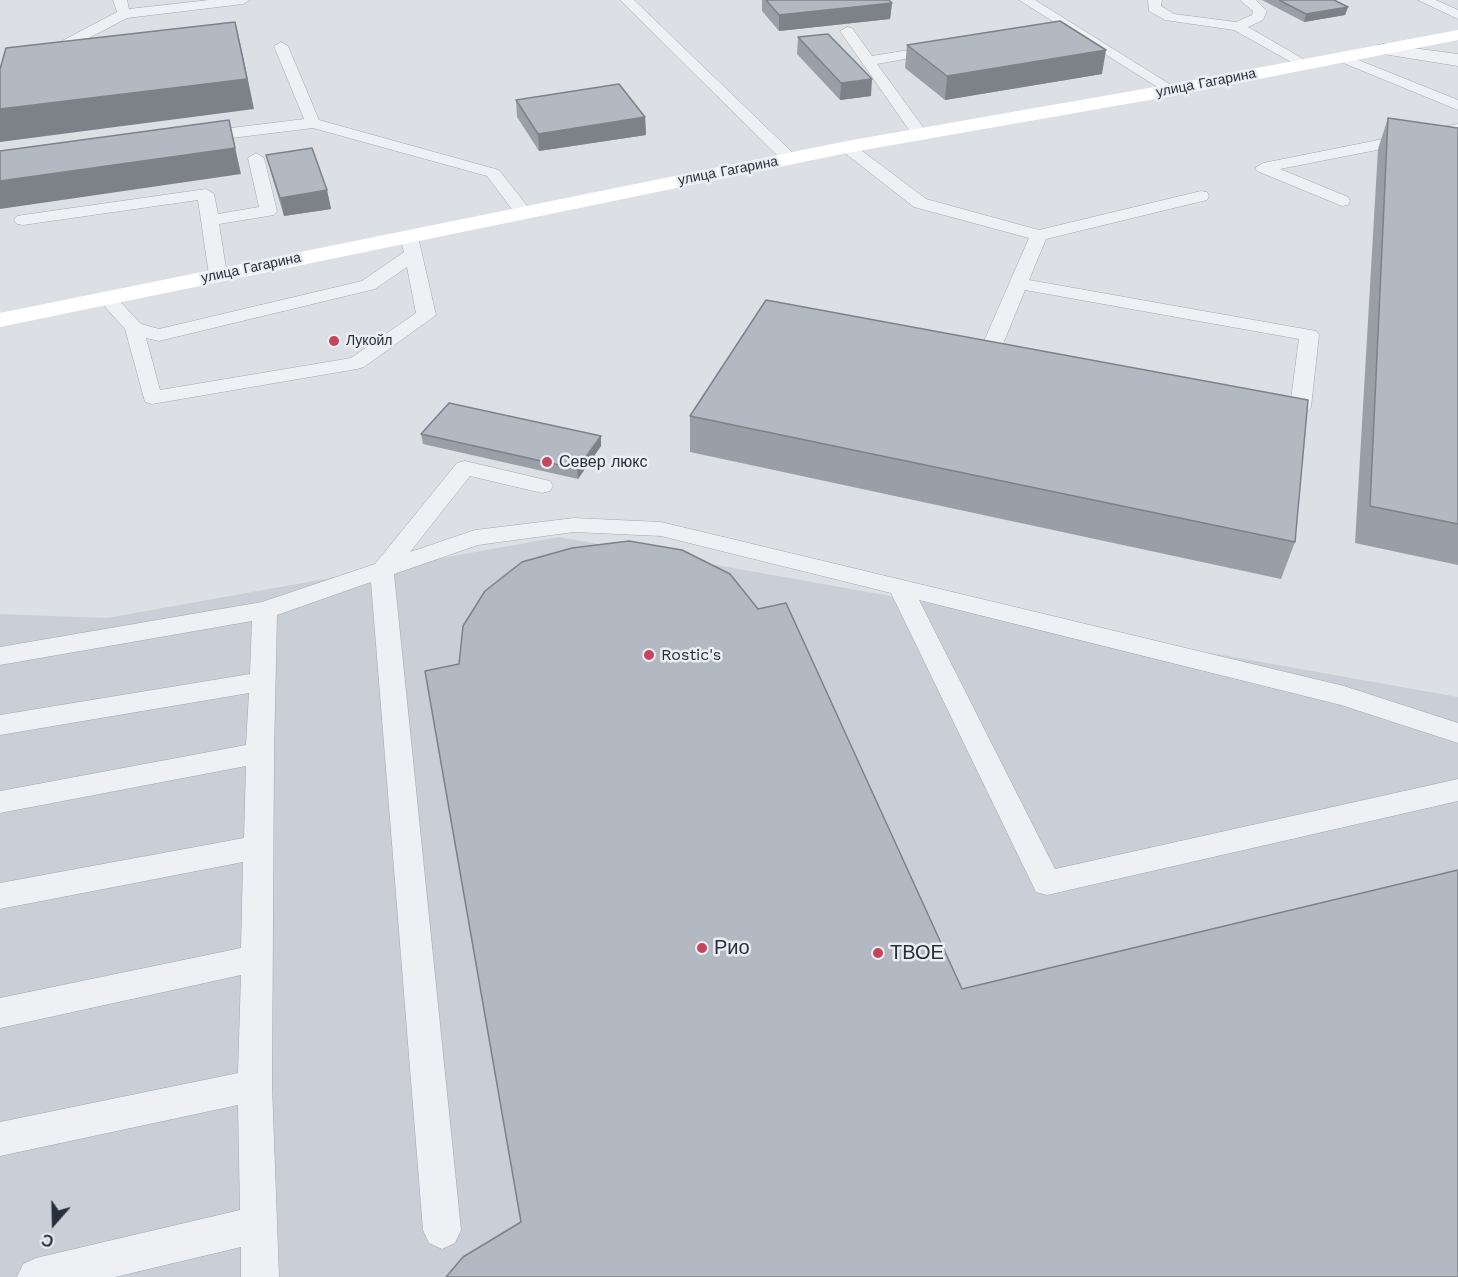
<!DOCTYPE html>
<meta charset="utf-8">
<style>
body{margin:0}
#map{position:relative;width:1458px;height:1277px;overflow:hidden;background:#dce0e5;font-family:"Work Sans",sans-serif}
canvas{display:block}
.north{position:absolute;left:24px;top:1193px;width:60px;height:60px;-webkit-text-stroke:4px #ebeff3;paint-order:stroke;rotate:200deg;font-size:16px;font-weight:700;line-height:24px;text-align:center;color:#262f3b}
.north::after{content:'';display:block;margin:auto;width:21px;height:27px;background:#262f3b;clip-path:polygon(50% 0,100% 100%,50% 72%,0 100%)}
</style>
<div id="map">
<canvas width="1458" height="1277"></canvas>
<div class="north">С</div>
</div>
<script>
const ctx = document.querySelector('canvas').getContext('2d');
ctx.lineJoin = 'round';
function fillPath(path, color) {
  ctx.fillStyle = color;
  ctx.fill(path, 'evenodd');
}
function poly(rows) {
  const path = new Path2D();
  for (const r of rows) {
    path.moveTo(r[0], r[1]);
    for (let i = 2; i < r.length; i += 2) path.lineTo(r[i], r[i + 1]);
  }
  return path;
}
function stroke(path, color, width, dash) {
  ctx.strokeStyle = color;
  ctx.lineWidth = width;
  ctx.lineCap = dash ? 'butt' : 'round';
  ctx.setLineDash(dash || []);
  ctx.stroke(path);
}
function label(font, color, halo, rows, align = 'center') {
  ctx.font = font + ' "Work Sans",sans-serif';
  ctx.lineWidth = 5;
  ctx.setLineDash([]);
  ctx.textBaseline = 'middle';
  ctx.strokeStyle = halo;
  ctx.fillStyle = color;
  for (const [text, x, y, turn = 0] of rows) {
    ctx.save();
    ctx.translate(x, y);
    ctx.rotate((+turn || 0) * Math.PI / 180);
    ctx.textAlign = isNaN(turn) ? turn : align;
    if (halo) ctx.strokeText(text, 0, 0);
    ctx.fillText(text, 0, 0);
    ctx.restore();
  }
}
const built = poly([
 [559,537,1458,697,1458,1277,0,1277,0,614,107,618]
]);
const lane = poly([
 [113,0,127,0,129,9,209,0,250,0,243,4,127,18,70,48,62,54,64,62,62,65,52,65,48,53,50,50,60,42,117,12,113,0],
 [620,0,634,0,795,155,797,158,795,161,783,161,620,0],
 [1019,0,1035,0,1179,90,1177,93,1167,93,1019,0],
 [1148,0,1162,0,1161,6,1174,14,1236,22,1252,15,1253,11,1240,0,1256,0,1267,11,1263,20,1248,27,1312,64,1310,67,1300,67,1234,30,1165,20,1149,11,1148,0],
 [1418,0,1436,0,1458,10,1458,19,1418,0],
 [847,27,852,28,872,56,939,45,944,46,946,49,944,52,877,64,928,134,926,137,914,137,840,31,847,27],
 [281,42,288,46,319,120,499,170,532,212,529,216,517,216,487,176,313,128,199,142,193,140,191,137,199,132,304,119,274,46,281,42],
 [1341,53,1458,100,1458,110,1336,60,1334,57,1336,54,1341,53],
 [1458,124,1458,134,1280,169,1348,197,1350,201,1348,205,1342,206,1257,171,1255,168,1263,163,1458,124],
 [847,142,853,144,926,199,1039,230,1201,191,1207,192,1209,196,1207,200,1046,239,1029,280,1316,331,1319,335,1311,407,1308,411,1301,413,1268,406,1265,402,1268,398,1275,396,1291,399,1299,339,1025,290,1003,344,1025,349,1028,353,1025,357,1018,359,984,352,981,348,1029,238,914,207,841,150,839,147,841,144,847,142],
 [256,153,264,158,277,211,274,215,268,216,219,224,227,275,225,279,211,279,209,275,198,200,23,225,17,224,14,220,17,216,23,215,206,189,214,194,218,214,259,207,248,158,256,153],
 [410,236,416,237,419,241,436,315,364,367,357,369,152,404,145,402,125,329,97,298,99,294,113,294,141,324,159,329,362,281,404,252,401,241,404,237,410,236],
 [407,267,416,313,351,358,160,390,146,338,159,341,375,289,407,267],
 [465,461,550,481,553,486,550,491,542,493,470,476,410,552,475,530,574,518,661,522,1344,686,1458,723,1458,743,1341,705,919,600,1055,869,1458,779,1458,801,1047,895,1036,892,891,593,661,536,574,532,478,545,394,574,461,1230,455,1243,442,1249,429,1243,423,1230,371,582,277,615,274,753,272,1086,279,1277,241,1277,241,1247,115,1277,17,1277,23,1264,36,1258,240,1210,238,1105,0,1156,0,1122,238,1073,241,975,0,1028,0,998,241,948,243,862,0,909,0,883,244,838,246,766,0,813,0,791,246,745,249,693,0,735,0,715,250,674,252,621,0,665,0,647,262,602,375,564,457,463,465,461]
]);
const street = poly([
 [1383,44,1458,54,1458,66,1377,53,1374,49,1377,45,1383,44]
]);
const secondary = poly([
 [1458,30,1458,40,1172,96,847,153,0,327,0,313,847,141,1172,84,1458,30]
]);
const wall = poly([
 [762,0,889,0,892,3,890,19,779,31,762,11],
 [1262,0,1334,0,1348,7,1345,15,1304,22],
 [798,37,871,96,840,100,797,54],
 [907,45,1102,74,945,100,905,68],
 [516,100,645,117,646,135,539,151,517,117],
 [1388,118,1458,128,1458,565,1355,543,1378,149],
 [266,155,327,190,331,209,284,216,271,173],
 [690,416,1295,542,1281,579,690,452],
 [421,434,601,446,578,479,423,444]
]);
const shadedWall = poly([
 [892,3,890,19,779,31,779,15],
 [1348,7,1345,15,1304,22,1306,14],
 [235,22,242,51,254,109,0,142,0,109],
 [1106,50,1102,74,945,100,947,76],
 [872,79,871,96,840,100,841,83],
 [645,117,646,135,539,151,538,134],
 [229,120,241,174,0,209,0,181],
 [327,190,331,209,284,216,280,198],
 [601,436,601,446,578,479,577,469]
]);
const building = poly([
 [766,0,889,0,892,3,779,15,766,0],
 [1279,0,1334,0,1348,7,1306,14,1279,0],
 [1060,21,1106,50,947,76,907,45,1060,21],
 [235,22,247,79,0,109,0,69,6,48,235,22],
 [828,34,872,79,841,83,798,37,828,34],
 [619,84,645,117,538,134,516,100,619,84],
 [1388,118,1458,128,1458,524,1370,506,1388,118],
 [229,120,235,148,0,181,0,151,229,120],
 [312,148,327,190,280,198,266,155,312,148],
 [766,300,1308,400,1295,542,690,416,766,300],
 [449,403,601,436,577,469,421,434,449,403],
 [629,541,682,550,730,574,758,609,786,603,962,989,1458,870,1458,1277,446,1277,463,1257,521,1222,425,671,459,664,463,626,485,591,522,562,572,548,629,541]
]);
const markers = [
 [334,341,6,"#c7445e"],
 [547,462,6,"#c7445e"],
 [649,655,6,"#c7445e"],
 [702,948,6,"#c7445e"],
 [878,953,6,"#c7445e"]
];
const farStreetnames = [
 ["улица Гагарина",1206,83,-11],
 ["улица Гагарина",728,171,-11],
 ["улица Гагарина",251,268,-12]
];
const farPoinames = [
 ["Лукойл",346,341]
];
const poiNames = [
 ["Север люкс",559,462],
 ["Rostic's",661,655]
];
const nearPoinames = [
 ["Рио",714,948],
 ["ТВОЕ",890,953]
];
fillPath(built, '#cacfd7');
stroke(lane, '#a2a7af', 1);
stroke(street, '#a2a7af', 1);
fillPath(lane, '#eef0f4');
fillPath(street, '#eef0f4');
fillPath(secondary, '#fff');
fillPath(wall, '#9a9fa7');
fillPath(shadedWall, '#7d8288');
fillPath(building, '#b3b9c2');
stroke(building, '#7d8288', 1.5);
for (const [x, y, r, color] of markers) {
  const dot = new Path2D();
  dot.arc(x, y, r, 0, 2 * Math.PI);
  ctx.fillStyle = color;
  ctx.fill(dot);
  stroke(dot, '#ebeff3', 2);
}
label('14px', '#262f3b', '#ebeff3', farStreetnames);
label('14px', '#262f3b', '#ebeff3', farPoinames, 'left');
label('16px', '#262f3b', '#ebeff3', poiNames, 'left');
label('20px', '#262f3b', '#ebeff3', nearPoinames, 'left');
</script>
